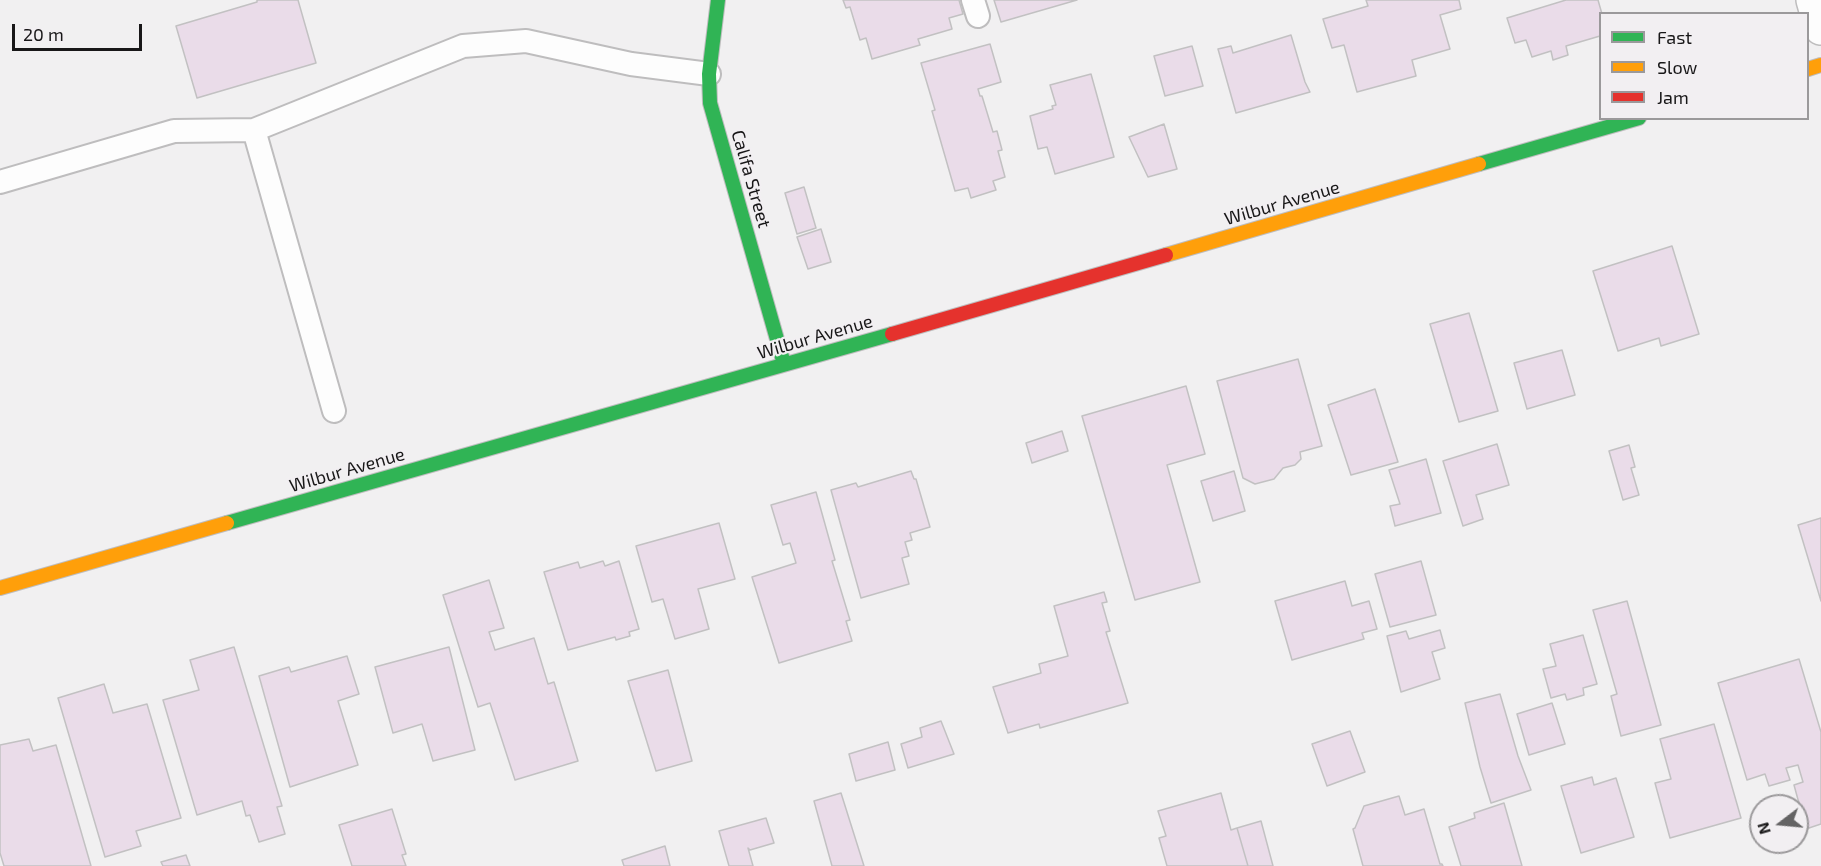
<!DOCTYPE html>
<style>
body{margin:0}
#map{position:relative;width:1821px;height:866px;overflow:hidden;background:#f1f0f1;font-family:"Exo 2",sans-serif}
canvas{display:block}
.legend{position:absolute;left:1599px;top:12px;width:210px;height:108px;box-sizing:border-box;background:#f2eff2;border:2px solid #9b999b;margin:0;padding:8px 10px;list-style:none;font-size:18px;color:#181718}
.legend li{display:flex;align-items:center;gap:12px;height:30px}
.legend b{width:30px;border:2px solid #9b999b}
.north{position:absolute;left:1749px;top:794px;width:60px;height:60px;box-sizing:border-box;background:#f2eff2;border:2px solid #9b999b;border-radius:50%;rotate:254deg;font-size:16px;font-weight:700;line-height:24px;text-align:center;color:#181718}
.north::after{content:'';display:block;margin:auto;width:21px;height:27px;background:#646364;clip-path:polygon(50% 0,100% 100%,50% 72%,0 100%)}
.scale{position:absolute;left:12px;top:24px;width:130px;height:27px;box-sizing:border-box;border:3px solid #181718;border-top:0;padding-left:8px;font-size:18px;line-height:21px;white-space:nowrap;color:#181718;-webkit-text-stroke:4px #f2eff2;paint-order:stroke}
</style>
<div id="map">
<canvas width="1821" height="866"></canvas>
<ul class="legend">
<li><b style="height:8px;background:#30b455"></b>Fast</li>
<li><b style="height:8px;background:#ff9f0a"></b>Slow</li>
<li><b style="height:8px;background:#e5322d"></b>Jam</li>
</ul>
<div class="north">N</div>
<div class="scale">20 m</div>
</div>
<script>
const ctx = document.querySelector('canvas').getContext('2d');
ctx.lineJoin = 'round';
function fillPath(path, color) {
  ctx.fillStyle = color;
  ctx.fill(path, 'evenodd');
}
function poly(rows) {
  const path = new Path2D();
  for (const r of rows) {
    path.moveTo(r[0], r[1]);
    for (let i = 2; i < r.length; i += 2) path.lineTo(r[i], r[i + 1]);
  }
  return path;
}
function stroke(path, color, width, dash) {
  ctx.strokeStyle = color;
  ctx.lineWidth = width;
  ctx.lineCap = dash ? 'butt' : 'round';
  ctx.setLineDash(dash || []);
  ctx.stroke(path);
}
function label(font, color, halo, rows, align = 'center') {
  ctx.font = font + ' "Exo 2",sans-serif';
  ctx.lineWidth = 4.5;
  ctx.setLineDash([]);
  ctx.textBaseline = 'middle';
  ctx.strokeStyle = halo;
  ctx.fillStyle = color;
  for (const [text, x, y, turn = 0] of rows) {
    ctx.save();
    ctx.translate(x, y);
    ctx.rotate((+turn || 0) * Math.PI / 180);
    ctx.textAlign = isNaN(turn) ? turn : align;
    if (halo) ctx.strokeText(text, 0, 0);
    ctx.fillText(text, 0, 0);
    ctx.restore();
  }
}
const building = poly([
 [257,0,298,0,316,63,197,98,176,26,257,2,257,0],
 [843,0,959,0,963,14,949,18,952,29,918,39,920,45,872,59,866,38,860,40,850,7,846,8,843,0],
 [994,0,1077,0,1001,22,994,0],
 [1366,0,1459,0,1461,9,1440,15,1450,49,1412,60,1416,76,1357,92,1344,45,1332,48,1323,19,1368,6,1366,0],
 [1566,0,1598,0,1602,14,1600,14,1600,36,1566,46,1568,55,1553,60,1551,51,1532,57,1526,40,1515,43,1507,18,1566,0],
 [1291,35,1305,82,1310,92,1236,113,1218,49,1231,46,1233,53,1291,35],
 [990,44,1001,82,978,89,980,96,982,96,993,132,997,131,1002,150,998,151,1005,177,993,181,996,190,971,198,968,188,955,191,932,111,935,110,921,63,990,44],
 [1192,46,1203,86,1165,96,1154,56,1192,46],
 [1091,74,1114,157,1055,174,1047,147,1038,149,1030,116,1053,109,1052,106,1056,105,1050,85,1091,74],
 [1164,124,1177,169,1148,177,1129,137,1164,124],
 [804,187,816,228,797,234,785,193,804,187],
 [821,229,831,262,808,269,797,237,821,229],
 [1672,246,1699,334,1661,346,1659,338,1618,351,1593,271,1672,246],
 [1469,313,1498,411,1459,422,1430,324,1469,313],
 [1562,350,1575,395,1527,409,1514,363,1562,350],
 [1298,359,1322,446,1300,452,1301,459,1295,465,1283,468,1274,479,1255,484,1243,478,1217,381,1298,359],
 [1186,386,1205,454,1167,465,1200,582,1135,600,1082,416,1186,386],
 [1375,389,1398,462,1351,475,1328,405,1375,389],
 [1062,431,1068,451,1032,463,1026,443,1062,431],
 [1497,444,1509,485,1476,495,1483,519,1463,526,1443,461,1497,444],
 [1629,445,1635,467,1631,468,1639,495,1623,500,1609,451,1629,445],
 [1426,459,1441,513,1395,526,1390,506,1400,504,1389,470,1426,459],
 [911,471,914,479,916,479,930,527,910,533,912,540,905,542,909,556,902,558,909,584,861,598,831,490,856,483,858,487,911,471],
 [1234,471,1245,511,1213,521,1201,481,1234,471],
 [816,492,835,560,832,561,850,620,846,621,852,641,779,663,752,577,796,563,790,543,783,545,771,505,816,492],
 [1821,518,1821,601,1798,525,1821,518],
 [719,523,735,579,698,589,709,629,675,639,663,599,652,602,636,546,719,523],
 [603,561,605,566,619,561,639,629,629,632,630,636,616,640,615,637,568,650,544,572,578,562,580,568,603,561],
 [1421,561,1436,615,1390,627,1375,574,1421,561],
 [489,580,504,628,489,632,495,650,534,638,548,684,554,682,578,761,515,780,490,703,478,707,443,595,489,580],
 [1345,581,1352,606,1369,601,1377,629,1362,633,1364,639,1292,660,1275,601,1345,581],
 [1104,592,1107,602,1102,603,1110,631,1106,632,1128,703,1040,728,1039,724,1008,733,993,687,1041,673,1039,664,1068,656,1054,606,1104,592],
 [1627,601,1661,725,1621,736,1611,696,1617,694,1593,610,1627,601],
 [1440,630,1445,648,1432,652,1440,679,1401,692,1387,636,1406,631,1409,639,1440,630],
 [1583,635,1597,684,1583,688,1584,695,1567,700,1565,694,1551,698,1543,669,1556,666,1550,644,1583,635],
 [234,647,282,806,277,807,285,834,259,842,250,815,246,816,242,801,197,815,163,700,199,690,190,660,234,647],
 [449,647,475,750,433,761,422,724,393,733,375,667,449,647],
 [347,656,359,694,338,701,358,765,290,787,259,676,289,667,291,672,347,656],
 [1799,659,1821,732,1821,824,1806,829,1794,785,1803,782,1798,765,1786,768,1790,780,1769,786,1765,774,1747,780,1718,683,1799,659],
 [668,670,692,761,656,771,628,681,668,670],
 [104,684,113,713,147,704,181,818,136,831,141,846,105,857,58,698,104,684],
 [1500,694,1518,756,1531,790,1491,803,1480,767,1465,703,1500,694],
 [1552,703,1565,744,1529,755,1517,714,1552,703],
 [941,721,954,754,908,768,901,744,922,737,920,728,941,721],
 [1714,724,1741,818,1670,838,1655,783,1671,779,1660,739,1714,724],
 [1350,731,1365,772,1327,786,1312,744,1350,731],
 [29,739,33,751,56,745,91,866,4,866,0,853,0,745,29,739],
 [888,742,895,770,856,781,849,754,888,742],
 [1592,777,1594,785,1616,778,1634,837,1581,853,1561,786,1592,777],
 [841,793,864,866,832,866,814,801,841,793],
 [1221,793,1231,830,1237,828,1248,866,1167,866,1159,838,1166,836,1158,811,1221,793],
 [1399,796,1405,815,1424,809,1440,864,1442,864,1443,866,1363,866,1353,829,1355,828,1364,806,1399,796],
 [1504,803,1522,866,1461,866,1449,827,1475,818,1474,813,1504,803],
 [392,809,406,854,402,855,406,866,352,866,339,825,392,809],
 [766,818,774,843,750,850,748,848,753,866,729,866,719,831,766,818],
 [1261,821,1273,866,1248,866,1237,828,1261,821],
 [665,846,670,866,624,866,622,860,665,846],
 [186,855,190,866,163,866,161,862,186,855]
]);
const lane = poly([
 [973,0,978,16],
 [254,130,334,411],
 [0,182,174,131,254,130,463,46,526,41,631,64,709,74]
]);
const street = poly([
 [1813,0,1821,28]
]);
const fast = poly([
 [718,0,709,74,710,103,784,364],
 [1479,164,1639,118],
 [227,523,892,334]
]);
const slow = poly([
 [1808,69,1821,65],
 [1166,255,1479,164],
 [0,588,227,523]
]);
const jam = poly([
 [892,334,1166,255]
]);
const streetNames = [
 ["Califa Street",751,179,74],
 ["Wilbur Avenue",1282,203,-16],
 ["Wilbur Avenue",815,337,-16],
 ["Wilbur Avenue",347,470,-16]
];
fillPath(building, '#eadce9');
stroke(building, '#c2c1c2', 1.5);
stroke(lane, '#bebdbe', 26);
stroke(street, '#bebdbe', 36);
stroke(fast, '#bebdbe', 16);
stroke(slow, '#bebdbe', 16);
stroke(jam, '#bebdbe', 16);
stroke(lane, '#fdfdfd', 22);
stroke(street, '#fdfdfd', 33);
stroke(fast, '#30b455', 14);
stroke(slow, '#ff9f0a', 14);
stroke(jam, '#e5322d', 14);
label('18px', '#181718', '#f2eff2', streetNames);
</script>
